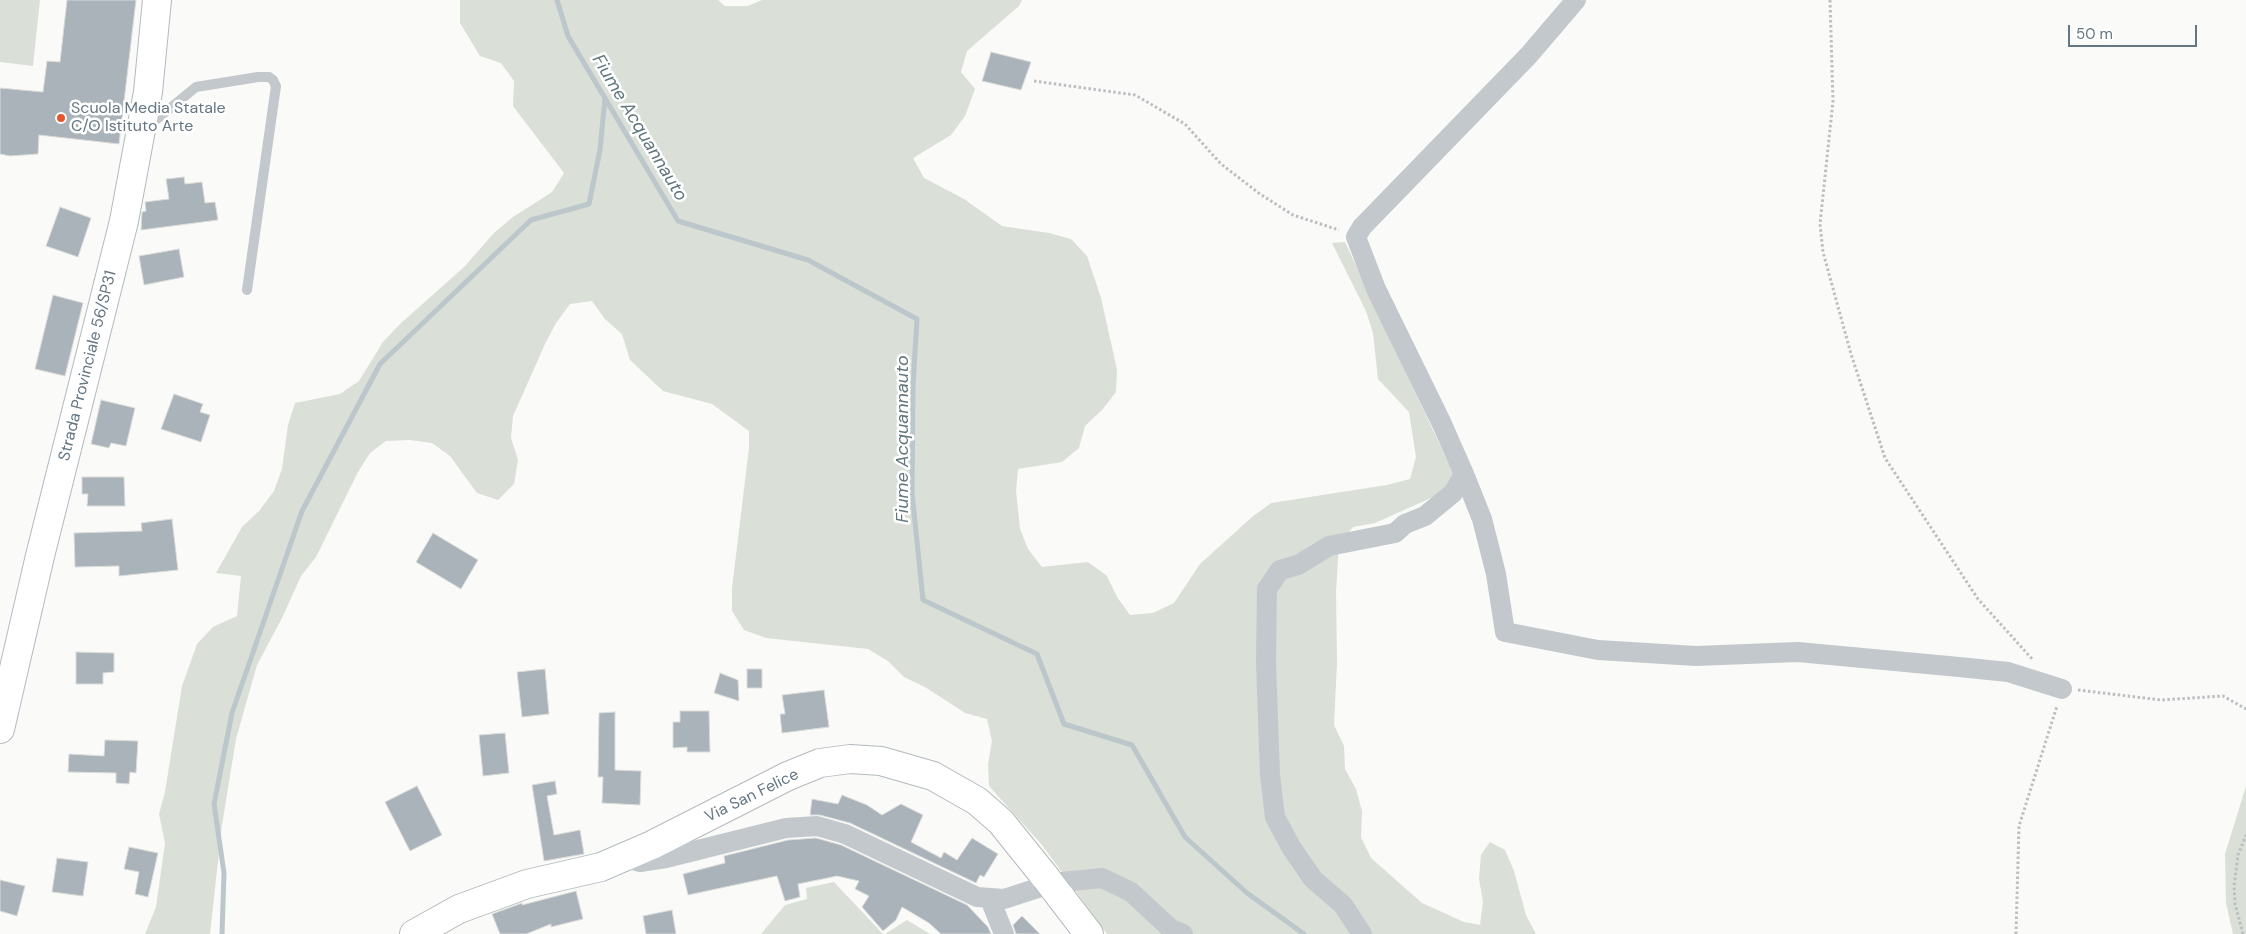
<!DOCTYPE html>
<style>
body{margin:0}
#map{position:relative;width:2246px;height:934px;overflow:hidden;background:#fafaf8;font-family:"DM Sans",sans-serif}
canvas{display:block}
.scale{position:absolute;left:2068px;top:25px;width:129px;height:22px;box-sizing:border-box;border:2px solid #657683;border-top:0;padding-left:6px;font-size:15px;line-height:18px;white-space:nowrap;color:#657683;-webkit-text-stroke:4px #fff;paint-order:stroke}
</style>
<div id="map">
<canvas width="2246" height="934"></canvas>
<div class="scale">50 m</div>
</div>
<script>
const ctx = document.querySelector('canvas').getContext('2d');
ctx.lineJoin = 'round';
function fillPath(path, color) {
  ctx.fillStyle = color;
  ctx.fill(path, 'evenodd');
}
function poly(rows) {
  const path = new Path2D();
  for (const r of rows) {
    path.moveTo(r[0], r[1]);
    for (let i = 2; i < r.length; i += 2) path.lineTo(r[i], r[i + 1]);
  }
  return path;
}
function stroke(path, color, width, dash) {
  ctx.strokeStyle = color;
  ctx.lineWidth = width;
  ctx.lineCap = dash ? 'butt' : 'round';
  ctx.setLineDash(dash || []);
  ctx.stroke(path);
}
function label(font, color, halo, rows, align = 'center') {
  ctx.font = font + ' "DM Sans",sans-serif';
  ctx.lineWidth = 5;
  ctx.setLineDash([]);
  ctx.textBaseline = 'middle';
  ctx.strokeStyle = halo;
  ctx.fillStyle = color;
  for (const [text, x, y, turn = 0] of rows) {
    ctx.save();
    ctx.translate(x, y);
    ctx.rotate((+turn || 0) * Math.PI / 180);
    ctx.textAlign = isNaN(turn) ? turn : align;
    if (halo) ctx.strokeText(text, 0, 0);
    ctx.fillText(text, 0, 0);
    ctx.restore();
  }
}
const green = poly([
 [0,0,40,0,33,66,0,62],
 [460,0,718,0,725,6,748,6,762,0,1022,0,1019,6,967,51,961,72,975,89,965,116,951,135,913,158,924,178,964,199,1002,226,1049,233,1071,239,1087,256,1101,298,1112,347,1117,370,1116,392,1102,410,1085,426,1079,448,1062,462,1018,469,1016,491,1020,529,1028,549,1042,567,1088,562,1107,576,1117,597,1130,615,1153,613,1174,603,1200,564,1252,517,1271,503,1387,485,1410,479,1416,457,1409,412,1378,379,1373,333,1366,311,1332,243,1345,242,1453,473,1442,493,1375,523,1353,527,1339,545,1336,591,1337,662,1334,725,1344,746,1345,769,1356,789,1362,811,1361,837,1371,858,1422,903,1464,922,1480,925,1483,902,1479,879,1481,855,1490,842,1505,850,1514,871,1526,915,1536,934,1107,934,1042,845,989,786,988,764,992,741,987,719,965,713,925,687,904,677,888,661,868,649,766,638,744,630,732,611,732,588,749,448,749,431,712,404,663,391,630,360,622,334,605,319,592,301,570,304,556,323,545,344,513,416,511,438,518,460,514,484,498,500,477,493,450,456,432,443,410,440,386,441,370,453,358,472,316,557,301,576,282,618,257,665,236,739,222,825,210,934,145,934,156,907,165,843,159,814,165,792,182,686,197,644,213,627,237,616,241,576,216,573,242,527,259,511,274,491,282,469,288,425,295,403,340,394,359,381,383,342,399,325,464,267,495,232,513,217,552,192,564,173,513,106,514,81,501,63,480,56,460,23],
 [2246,786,2246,934,2233,934,2226,903,2225,854],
 [834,882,883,934,761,934,785,905,807,899,806,888],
 [907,920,930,934,885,934]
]);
const stream = poly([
 [557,0,568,36,678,221,808,260,917,319,913,386,912,493,923,600,1037,654,1064,724,1132,745,1185,837,1247,893,1304,934],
 [222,934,224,873,214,804,232,713,302,511,380,364,531,220,589,204,600,150,605,98]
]);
const building = poly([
 [67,0,136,0,119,144,39,135,38,154,10,156,0,154,0,88,43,92,47,61,60,62,67,0],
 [991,52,1031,62,1021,90,982,81,991,52],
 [184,177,185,184,202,182,205,203,215,202,218,220,141,230,142,212,146,211,145,202,169,199,166,179,184,177],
 [60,207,91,218,78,257,46,246,60,207],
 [179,249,184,277,144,285,139,256,179,249],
 [53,295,83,303,65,376,35,369,53,295],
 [174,394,203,404,200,412,210,415,201,442,161,429,174,394],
 [101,400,135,408,126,446,111,443,109,448,91,444,101,400],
 [82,477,124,477,125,506,87,506,88,494,82,494,82,477],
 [172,519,178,570,119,576,119,566,75,567,74,533,142,531,141,523,172,519],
 [433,533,478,560,461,589,416,562,433,533],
 [76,652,114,653,114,672,103,673,103,684,76,684,76,652],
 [545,669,549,714,522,717,517,672,545,669],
 [747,669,762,669,762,688,747,688,747,669],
 [720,673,738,680,739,701,714,693,720,673],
 [824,690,829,727,782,733,780,714,785,714,782,695,824,690],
 [680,711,709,711,710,752,687,752,687,747,673,748,673,722,680,722,680,711],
 [615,712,615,770,641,771,640,805,602,803,603,777,598,777,599,713,615,712],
 [505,733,509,773,483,776,479,735,505,733],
 [105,740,138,741,136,773,130,772,129,784,116,783,116,773,68,772,69,754,104,756,105,740],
 [555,781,557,794,547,796,554,835,580,830,584,854,544,861,532,785,555,781],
 [417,786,442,835,410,851,385,802,417,786],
 [842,795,867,805,882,815,901,804,923,815,911,842,941,858,944,852,957,860,972,838,998,854,984,877,980,875,976,883,850,823,820,815,810,815,812,799,838,804,842,795],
 [816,838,841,845,967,905,988,927,991,934,941,934,929,923,902,907,896,920,883,931,862,907,869,896,855,889,859,881,837,876,798,884,800,897,785,901,777,876,688,895,683,874,725,863,724,856,788,840,816,838],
 [129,847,158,853,148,897,135,894,139,872,124,869,129,847],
 [57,858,88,862,83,896,52,892,57,858],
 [0,880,25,886,17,916,0,911,0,880],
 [576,891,583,919,551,927,551,924,526,934,500,934,492,914,522,903,522,905,576,891],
 [672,910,676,934,646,934,643,916,672,910],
 [1022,916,1040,934,1016,934,1013,925,1022,916]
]);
const path = poly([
 [1830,0,1833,101,1820,224,1823,252,1851,354,1885,458,1978,599,2033,660],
 [1034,81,1135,95,1185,124,1221,164,1260,194,1293,215,1339,230],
 [2078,690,2161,700,2223,696,2246,709],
 [2016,934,2019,826,2057,706],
 [2243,934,2235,904,2234,886,2238,855,2246,835]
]);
const lane = poly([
 [145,123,157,119,196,87,258,77,269,77,273,80,276,86,247,290]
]);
const street = poly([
 [1464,474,1482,519,1496,574,1505,632,1598,650,1696,656,1798,652,1959,667,2008,672,2062,689],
 [625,858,640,862,666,858,786,828,817,826,845,834,977,897,1004,899,1038,888],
 [1062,882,1102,878,1131,892,1171,929,1183,934],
 [990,899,1004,934],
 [1362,934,1343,905,1313,879,1291,847,1275,817,1270,775,1266,662,1267,589,1280,570,1298,565,1329,546,1395,533,1405,524,1425,516,1453,493,1464,474,1442,424,1376,289,1356,237,1362,227,1528,56,1576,0]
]);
const secondary = poly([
 [0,729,40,556,124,221,148,92,157,0],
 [1059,895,1089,934],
 [414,934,459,909,527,884,601,867,652,845,788,776,820,763,850,759,881,761,933,776,977,801,1001,822,1046,878]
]);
const secondaryBridge = poly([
 [1046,878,1059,895]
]);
const markers = [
 [61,118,5,"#e4572e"]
];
const poiNames = [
 ["Scuola Media Statale",71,109],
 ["C/O Istituto Arte",71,127]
];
const streetNames = [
 ["Strada Provinciale 56/SP31",88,366,-76],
 ["Via San Felice",752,796,-26]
];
const waterNames = [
 ["Fiume Acquannauto",639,128,59],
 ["Fiume Acquannauto",903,439,-90]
];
fillPath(green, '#dadfd7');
stroke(stream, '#bbc7cb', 5);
fillPath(building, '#aab3b9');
stroke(building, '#dcdcda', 1);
stroke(secondary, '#b3babf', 30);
stroke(path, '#bbbfc2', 3, [2.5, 2.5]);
stroke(lane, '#c3c8cc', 10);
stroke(street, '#c3c8cc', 20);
stroke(secondary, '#fff', 28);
stroke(secondaryBridge, '#b3babf', 30, []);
stroke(secondaryBridge, '#fff', 28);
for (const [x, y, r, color] of markers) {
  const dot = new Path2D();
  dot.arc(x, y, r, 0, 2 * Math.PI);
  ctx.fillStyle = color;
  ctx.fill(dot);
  stroke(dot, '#fff', 2);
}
label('16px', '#657683', '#fff', poiNames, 'left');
label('16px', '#657683', '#fff', streetNames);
label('italic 18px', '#60757c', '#fff', waterNames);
</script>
